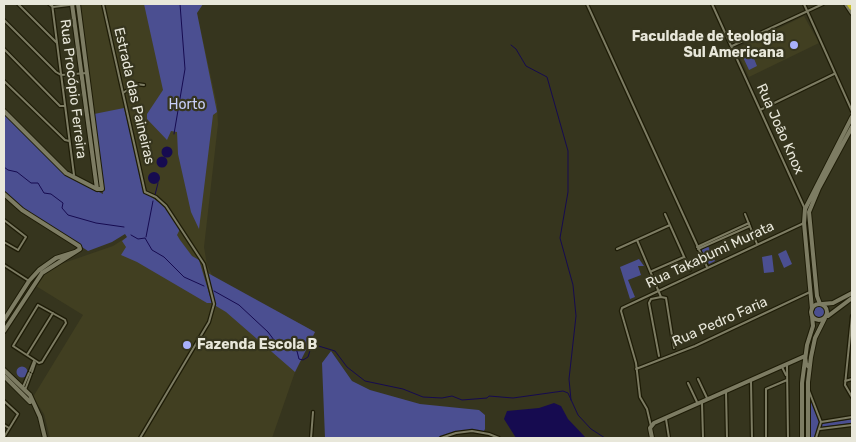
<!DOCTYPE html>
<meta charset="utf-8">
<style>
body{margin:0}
#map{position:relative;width:856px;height:442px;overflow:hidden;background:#36351e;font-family:Rubik,sans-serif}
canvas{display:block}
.frame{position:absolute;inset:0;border:5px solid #e8e7da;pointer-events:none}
</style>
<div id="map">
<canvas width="856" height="442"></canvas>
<div class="frame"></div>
</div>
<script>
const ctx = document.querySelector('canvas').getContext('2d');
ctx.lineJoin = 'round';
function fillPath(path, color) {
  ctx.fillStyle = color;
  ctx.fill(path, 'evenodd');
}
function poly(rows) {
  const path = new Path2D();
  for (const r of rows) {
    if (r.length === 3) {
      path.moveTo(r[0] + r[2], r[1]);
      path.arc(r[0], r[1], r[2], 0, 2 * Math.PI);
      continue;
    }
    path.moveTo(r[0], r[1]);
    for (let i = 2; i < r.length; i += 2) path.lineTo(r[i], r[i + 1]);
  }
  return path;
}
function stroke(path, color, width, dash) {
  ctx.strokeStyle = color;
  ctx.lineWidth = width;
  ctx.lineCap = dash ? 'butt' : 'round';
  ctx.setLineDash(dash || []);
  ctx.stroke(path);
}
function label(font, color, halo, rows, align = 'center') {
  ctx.font = font + ' Rubik,sans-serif';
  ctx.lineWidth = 4.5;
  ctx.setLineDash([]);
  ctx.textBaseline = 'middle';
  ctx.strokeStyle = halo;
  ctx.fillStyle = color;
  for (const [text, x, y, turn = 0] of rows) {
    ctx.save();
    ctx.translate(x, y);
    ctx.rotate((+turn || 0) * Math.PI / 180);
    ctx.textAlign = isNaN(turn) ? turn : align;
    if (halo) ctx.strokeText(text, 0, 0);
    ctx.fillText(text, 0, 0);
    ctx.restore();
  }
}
const built = poly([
 [80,4,203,4,197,13,217,105,218,124,204,247,207,265,213,277,315,332,295,372,272,438,50,438,44,414,33,397,83,315,36,286,45,274,58,265,113,246,127,237,102,173],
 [804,16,819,43,749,77,736,49]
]);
const green = poly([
 [144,4,203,4,197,13,217,112,213,115,199,229,191,212,178,154,177,132,171,131,167,140,147,119,147,114,163,90],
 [751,51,757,66,749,70,742,55],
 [124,108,145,193,165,206,180,229,177,235,180,240,192,256,199,260,212,303,207,303,137,262,121,255,126,247,122,241,127,237,125,234,112,242,88,251,19,206,4,193,4,113,69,177,103,194,94,114],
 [708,246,715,261,709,264,701,250],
 [786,250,792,264,784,268,778,254],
 [772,255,774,272,764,273,762,257],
 [639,259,644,266,638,266,641,275,628,280,635,297,630,299,620,267],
 [206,272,315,332,295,372,226,312,216,306],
 [819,312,7],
 [331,351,352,381,370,390,420,404,479,410,485,415,485,429,484,431,456,431,438,438,325,438,322,363],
 [22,372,5.5],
 [810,398,819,422,815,438,809,438],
 [852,419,852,423,822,427,822,423]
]);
const water = poly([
 [167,152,5.5],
 [162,162,5.5],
 [154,178,6],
 [554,403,561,406,568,419,586,438,516,438,504,419,507,411,539,408]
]);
const stream = poly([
 [511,45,516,49,526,66,547,77,568,151,568,192,560,238,573,285,576,316,569,379,571,400],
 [174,134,185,69,180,4],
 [4,150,4,153],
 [4,167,8,170,17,172,31,183,38,183,44,193,51,194,63,203,62,208,68,215,96,223,124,227],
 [155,195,158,183],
 [131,235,138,239,145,238,152,250,164,257,184,277,204,286],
 [146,237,153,201],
 [214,291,239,305,268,332,277,344,297,351,299,359,303,360,308,357,312,344,335,351,347,367,365,381,403,389,423,397,442,398,452,396,462,400,487,398,489,396,513,398,563,391,568,393,578,415,591,429,605,438]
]);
const street = poly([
 [18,4,57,43],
 [49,4,53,7,77,4],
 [52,4,74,175],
 [103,4,145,192,156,197,166,206,204,264,214,304,209,322,140,438],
 [587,4,707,267],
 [712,4,805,209],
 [804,4,852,111],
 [4,20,56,72,61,75,87,73],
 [732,46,823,4],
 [4,49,60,106,65,106],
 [4,81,65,140,69,141],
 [123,93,136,84,144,85],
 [760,110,834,74],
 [665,214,690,270],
 [745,214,757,244],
 [4,220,26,237,18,250,4,242],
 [637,240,661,297],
 [697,247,749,223],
 [617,249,670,225],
 [698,249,750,226],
 [4,265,29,281],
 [652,271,684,257],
 [38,305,65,320,66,323,42,362,39,363,13,346,38,305],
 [852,316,845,385,852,397],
 [27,355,53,313],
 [659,356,649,303,651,299,661,297,666,298,674,348],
 [787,366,788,438],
 [782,367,786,375],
 [636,369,695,346,810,292],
 [30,371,34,361],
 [32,372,35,363],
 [698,379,707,398],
 [751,381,752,438],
 [845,381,852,379],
 [688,383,697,402],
 [23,387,29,373],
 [25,390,31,374],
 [726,391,727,438],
 [809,391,821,422,816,438],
 [4,401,18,414,4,437],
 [702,403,703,438],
 [666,419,669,438],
 [821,422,852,417],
 [4,425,9,428],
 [651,426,647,409,640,397,636,363,621,311,622,308,804,223],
 [820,429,852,425],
 [311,438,313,412],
 [441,438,456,433,472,431,489,434,499,438],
 [766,438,766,389,787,380]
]);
const secondary = poly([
 [72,4,97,189],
 [78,4,102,189,97,189],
 [846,4,852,13],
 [4,111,66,173,97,189],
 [4,194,22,210,79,246,80,249,42,273,4,331],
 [819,312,8],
 [820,304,817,296,809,212,819,188,852,127],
 [822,304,833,303,852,293],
 [812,309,804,223,805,209,852,117],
 [828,316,852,298],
 [4,320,29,281,39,270,56,258,75,252],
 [4,370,30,395,40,417,45,438],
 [4,376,30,402],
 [652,438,650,428,654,423,805,356,806,364,809,367],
 [802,438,802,383,807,345,813,326,812,316],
 [808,438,808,382,811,357,815,338,825,318]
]);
const highway = poly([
 [850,4,852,7]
]);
const markers = [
 [794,45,5,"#a8b0fc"],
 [187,345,5,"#a8b0fc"]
];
const poiNames = [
 ["Faculdade de teologia",784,37],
 ["Sul Americana",784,53],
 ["Fazenda Escola B",197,345,"left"]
];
const streetNames = [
 ["Rua Procópio Ferreira",73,89,83],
 ["Estrada das Paineiras",134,96,77],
 ["Rua João Knox",780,129,66],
 ["Rua Takabumi Murata",710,255,-25],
 ["Rua Pedro Faria",720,322,-24]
];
const parkNames = [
 ["Horto",187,105]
];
fillPath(built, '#413f21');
fillPath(green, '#4b4f91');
fillPath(water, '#160b50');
stroke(stream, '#160b50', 1);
stroke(street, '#1e1c07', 4.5);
stroke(secondary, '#1e1c07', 6);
stroke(highway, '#1e1c07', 9);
stroke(street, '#7d7c63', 2);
stroke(secondary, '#7d7c63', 4);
stroke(highway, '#c7bd27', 6);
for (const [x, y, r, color] of markers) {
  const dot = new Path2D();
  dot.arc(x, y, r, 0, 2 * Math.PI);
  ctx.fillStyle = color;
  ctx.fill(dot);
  stroke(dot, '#36351e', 2);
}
label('bold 14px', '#e8e7da', '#36351e', poiNames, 'right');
label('14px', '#e8e7da', '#36351e', streetNames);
label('14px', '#c9cff9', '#36351e', parkNames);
</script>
